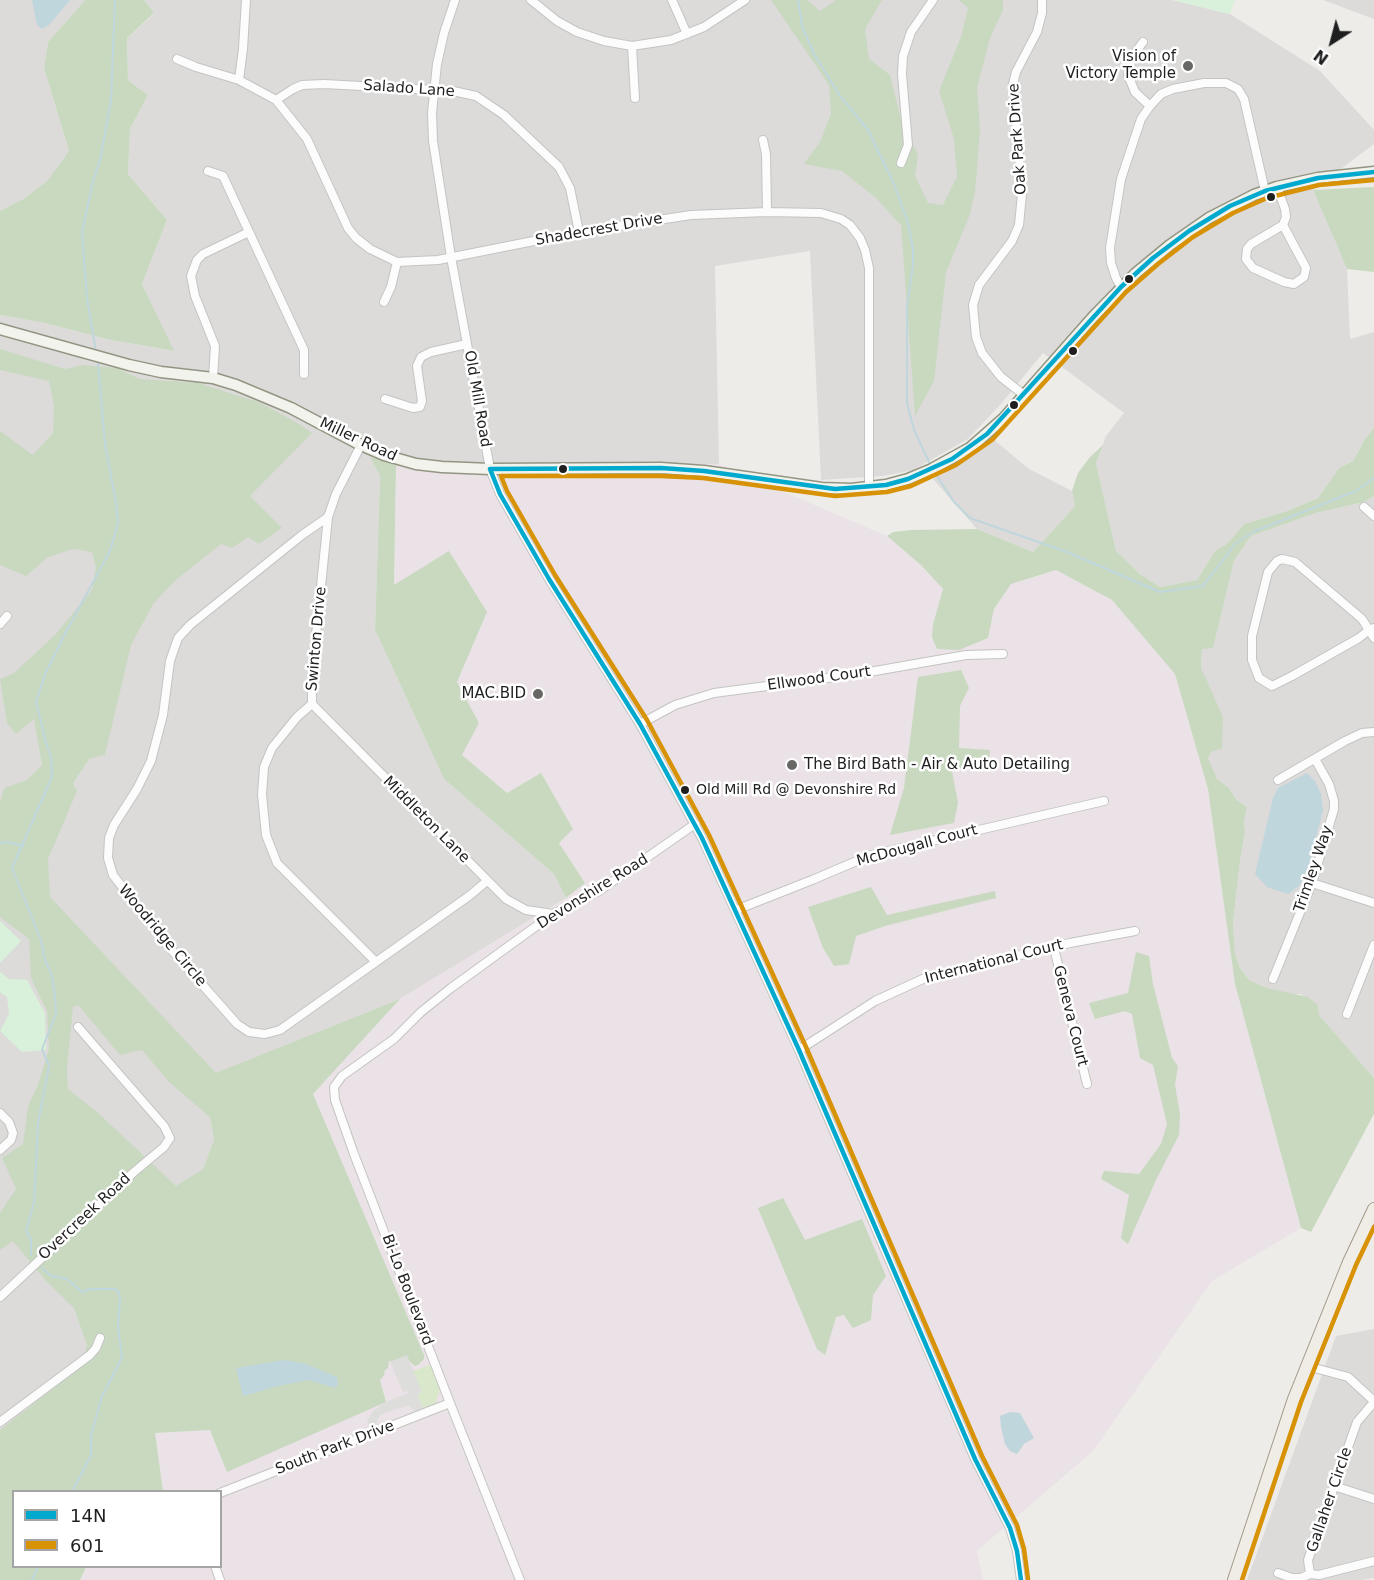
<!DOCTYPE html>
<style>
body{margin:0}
#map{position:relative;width:1374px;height:1580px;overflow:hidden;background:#edece9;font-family:"DejaVu Sans",sans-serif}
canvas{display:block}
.legend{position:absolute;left:12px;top:1490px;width:210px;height:78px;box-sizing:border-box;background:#fff;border:2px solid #a5a5a5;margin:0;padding:8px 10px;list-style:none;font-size:18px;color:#1f1f1f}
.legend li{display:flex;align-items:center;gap:12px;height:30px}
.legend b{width:30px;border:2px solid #a5a5a5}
.north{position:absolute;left:1302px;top:12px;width:60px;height:60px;-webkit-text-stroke:4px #fff;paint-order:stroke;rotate:216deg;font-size:16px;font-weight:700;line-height:24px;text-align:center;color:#1f1f1f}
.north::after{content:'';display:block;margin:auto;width:21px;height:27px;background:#1f1f1f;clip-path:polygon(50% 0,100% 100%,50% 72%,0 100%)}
</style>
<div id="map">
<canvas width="1374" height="1580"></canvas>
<ul class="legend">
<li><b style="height:8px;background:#00a9ce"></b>14N</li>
<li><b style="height:8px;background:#d79205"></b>601</li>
</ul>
<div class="north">N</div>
</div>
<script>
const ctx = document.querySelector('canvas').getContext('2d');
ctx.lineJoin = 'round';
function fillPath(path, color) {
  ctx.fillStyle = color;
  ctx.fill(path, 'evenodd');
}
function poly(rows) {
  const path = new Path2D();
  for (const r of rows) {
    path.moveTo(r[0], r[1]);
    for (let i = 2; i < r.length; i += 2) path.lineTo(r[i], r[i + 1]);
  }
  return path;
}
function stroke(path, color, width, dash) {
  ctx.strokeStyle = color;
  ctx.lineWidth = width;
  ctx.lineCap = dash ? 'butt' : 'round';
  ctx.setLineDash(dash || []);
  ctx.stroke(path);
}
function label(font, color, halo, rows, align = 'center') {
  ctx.font = font + ' "DejaVu Sans",sans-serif';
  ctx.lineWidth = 5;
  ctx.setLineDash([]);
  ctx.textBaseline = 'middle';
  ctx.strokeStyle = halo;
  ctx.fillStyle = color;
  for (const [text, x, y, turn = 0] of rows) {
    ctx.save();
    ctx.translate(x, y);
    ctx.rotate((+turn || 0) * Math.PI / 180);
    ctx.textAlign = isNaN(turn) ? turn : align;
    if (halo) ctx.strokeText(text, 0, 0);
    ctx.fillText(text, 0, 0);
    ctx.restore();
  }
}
const residential = poly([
 [0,0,85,0,48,42,44,68,69,151,47,181,23,199,0,211],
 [144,0,1172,0,1230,14,1320,71,1374,130,1374,144,1313,190,1347,269,1350,339,1374,332,1374,428,1365,439,1353,461,1339,468,1318,498,1287,511,1244,524,1228,543,1215,551,1197,580,1160,587,1140,574,1116,551,1096,463,1106,436,1124,413,1043,353,1000,405,968,439,913,470,883,476,821,480,810,251,715,266,719,464,491,467,396,465,371,458,380,476,375,630,444,779,554,874,566,898,400,999,217,1073,210,1117,214,1140,203,1169,184,1306,0,1469,0,315,45,323,106,339,173,351,142,284,167,220,128,174,130,129,148,95,128,80,127,38,154,14],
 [1323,0,1374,0,1374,19],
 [993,439,1029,469,1072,491,1075,506,1033,552,977,529,933,479,961,464],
 [1374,496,1374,1078,1319,1015,1318,1005,1301,994,1287,994,1267,988,1249,980,1240,968,1235,954,1233,923,1240,861,1245,833,1244,822,1247,807,1237,800,1228,787,1217,779,1212,772,1208,757,1211,752,1201,668,1202,648,1213,647,1234,561,1251,536,1316,513,1364,502],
 [1374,1329,1374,1578,1361,1580,1247,1580,1336,1336]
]);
const industrial = poly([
 [719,464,887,536,899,546,921,565,943,589,933,624,988,638,994,609,1011,584,1056,570,1112,600,1175,674,1208,789,1235,984,1301,1228,1212,1281,1093,1451,977,1551,983,1580,80,1580,86,1567,220,1566,220,1492,163,1491,154,1433,210,1430,227,1471,386,1401,380,1380,389,1361,397,1364,424,1355,313,1094,400,999,566,898,585,883,559,843,541,774,507,793,462,755,479,723,457,682,486,612,394,585,396,465,491,467]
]);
const grass = poly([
 [430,1365,440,1389,436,1402,428,1409,424,1410,417,1395,421,1392,413,1371]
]);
const forest = poly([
 [85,0,144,0,154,13,127,38,128,80,148,95,130,129,128,174,167,220,142,284,174,351,106,339,45,323,0,315,0,211,23,199,47,181,69,151,44,68,48,42],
 [771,0,807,0,820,11,836,0,882,0,865,29,869,59,890,75,903,128,918,154,915,176,928,203,943,205,957,177,954,139,939,91,961,37,968,8,959,0,1003,0,1003,10,990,38,977,88,980,130,975,193,969,217,946,272,934,381,915,416,901,225,875,197,842,171,804,164,820,142,831,114,829,85],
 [1374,187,1374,272,1347,269,1313,190],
 [0,349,65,369,83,365,116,368,140,379,198,383,258,402,296,422,312,433,250,496,282,528,259,544,248,537,232,548,221,544,176,580,153,604,131,645,105,755,89,759,73,783,77,791,48,859,50,897,216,1073,400,999,313,1094,424,1355,424,1359,418,1365,415,1366,405,1357,392,1362,389,1361,388,1368,384,1371,385,1374,380,1380,386,1402,227,1472,210,1430,155,1433,163,1491,14,1492,14,1566,86,1567,80,1580,0,1580,0,1430,81,1367,87,1345,74,1308,47,1282,13,1241,0,1250,0,1213,16,1189,2,1158,23,1144,28,1106,38,1085,49,1049,47,1011,31,978,29,939,0,917,0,803,4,788,27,780,42,765,34,719,16,734,7,723,0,679,14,673,55,635,92,590,96,568,92,552,73,549,48,557,26,576,0,565,0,431,33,455,53,433,54,406,49,381,0,370],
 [78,1005,120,1055,142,1050,169,1082,210,1117,214,1140,203,1169,176,1186,97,1112,68,1089,67,1068,73,1007],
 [1374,428,1374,496,1364,502,1316,513,1251,536,1234,561,1213,648,1202,649,1201,668,1223,717,1222,748,1211,752,1208,758,1217,779,1228,787,1237,800,1247,807,1244,822,1245,833,1240,861,1233,923,1235,954,1240,968,1249,980,1267,988,1308,997,1318,1005,1319,1015,1374,1078,1374,1114,1311,1232,1301,1228,1235,984,1208,789,1175,674,1112,600,1056,570,1011,584,994,609,988,638,959,650,937,649,932,637,933,624,943,589,921,565,887,536,893,532,911,530,977,529,1033,552,1075,506,1072,491,1078,473,1090,457,1103,445,1096,463,1116,551,1140,574,1160,587,1197,580,1215,551,1228,543,1244,524,1287,511,1318,498,1339,468,1353,461,1365,439],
 [370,457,396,465,394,585,449,551,487,612,457,682,479,723,462,755,507,793,541,773,573,829,559,843,585,883,566,898,554,874,444,779,375,630,380,476],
 [961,670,969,688,960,706,959,748,990,750,989,760,952,771,958,803,954,823,890,835,904,788,918,677],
 [871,887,887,915,995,891,996,898,885,926,856,936,849,964,834,966,823,948,808,907],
 [1136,952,1149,956,1153,984,1172,1058,1178,1066,1175,1085,1180,1114,1179,1135,1156,1180,1128,1244,1121,1238,1129,1195,1101,1179,1104,1171,1139,1174,1161,1144,1167,1124,1153,1065,1140,1058,1132,1014,1125,1011,1095,1019,1089,1003,1128,993],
 [783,1198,805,1240,862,1219,886,1276,873,1295,871,1320,853,1328,844,1315,836,1317,825,1355,817,1349,758,1208]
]);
const park = poly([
 [1172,0,1235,0,1230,14],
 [0,921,21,941,0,963],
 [0,972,9,979,27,980,45,1013,46,1050,22,1052,0,1031,9,1014,7,997,0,992]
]);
const parking = poly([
 [407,1355,422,1392,417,1395,424,1411,416,1413,409,1405,380,1415,377,1421,377,1426,380,1427,370,1431,367,1421,374,1410,386,1402,408,1393,407,1391,403,1392,390,1362]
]);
const water = poly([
 [32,0,70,0,49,25,42,29,37,25],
 [1307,773,1315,781,1321,794,1323,810,1309,865,1300,885,1288,894,1267,887,1255,874,1273,798,1278,788],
 [283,1360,303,1363,337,1377,338,1384,335,1388,309,1380,278,1386,243,1396,236,1368],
 [1010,1412,1020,1413,1034,1438,1024,1444,1017,1454,1010,1451,1005,1444,1001,1427,1000,1416]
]);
const stream = poly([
 [798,0,802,26,814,54,840,96,868,130,894,184,908,223,913,249,913,266,907,306,907,403,914,430,930,464],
 [96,352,87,299,82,232,93,181,100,160,111,101,115,0],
 [937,476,954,502,970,518,1067,552,1160,592,1203,586,1235,544,1255,531,1356,491,1374,478],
 [0,843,8,842,23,846],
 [31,1255,31,1240,26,1230,34,1203,38,1123,49,1066,42,1049,56,1014,55,996,52,976,45,960,41,940,12,868,52,777,51,757,46,743,36,701,46,672,67,630,110,551,118,523,116,503,105,444,98,361],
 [42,1268,51,1276,67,1279,82,1292,90,1289,114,1289,118,1291,120,1297,118,1327,122,1358,102,1396,91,1435,91,1455,72,1492],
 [32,1580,38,1566]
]);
const street = poly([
 [455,0,444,33,437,64,432,113,433,141,451,257,490,469,500,494,515,520,549,579,640,724,702,838,799,1050,975,1459,1010,1528,1017,1551,1021,1580],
 [531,0,557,21,577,32,604,41,632,46,671,40,704,27,745,0],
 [672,0,687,34],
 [1143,42,1132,57,1128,75,1135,92,1150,106],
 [632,46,635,98],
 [177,59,196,67,239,80,276,100,307,139,348,228,356,238,370,249,397,262,438,260,579,232,691,215,767,212,821,213,841,219,850,225,860,238,865,250,869,268,869,486],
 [239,80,243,49,246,0],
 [276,100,293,89,302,85,324,84,453,91,476,96,504,115,559,167,570,188,579,232],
 [763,140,766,154,767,212],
 [901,163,908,145,902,74,903,56,911,32,933,0],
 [208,171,223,176,304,350,304,374],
 [1277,187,1285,209,1286,217,1283,225],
 [1283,225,1306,268,1304,277,1294,284,1284,282,1253,268,1246,259,1247,249,1251,244,1283,225],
 [1121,287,1116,278,1111,263,1110,248,1121,179,1141,119,1150,106,1161,94,1173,89,1204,83,1226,83,1238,89,1244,99,1265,191],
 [384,302,391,287,397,262],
 [213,378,215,346,195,296,191,276,197,260,203,254,249,232],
 [1024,395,1001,377,982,353,976,337,973,305,979,285,1012,241,1019,225,1022,194,1013,84,1016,72,1037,32,1042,13,1042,0],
 [385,399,413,408,420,407,422,401,417,366,421,357,431,352,467,344],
 [361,445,336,494,328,517,312,675,312,704,297,717,272,748,264,767,262,795,266,835,277,863,375,961],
 [1364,507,1374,516],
 [328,517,302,535,190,625,178,638,170,661,163,715,151,761,137,789,114,825,109,838,108,858,113,875,169,947,237,1024,249,1032,265,1034,280,1030,469,896,487,881],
 [0,624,7,616],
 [1374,628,1369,630,1359,638,1292,676,1272,686,1259,678,1252,660,1252,636,1268,572,1277,561,1282,559,1295,562,1362,619,1369,630,1374,638],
 [312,704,506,899,526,910,553,914],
 [640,724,675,705,714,693,858,674,966,655,1003,654],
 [1278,780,1345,741,1362,733,1374,732],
 [1312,883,1374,903],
 [736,910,812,880,871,855,1104,801],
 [1054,948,1087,1084],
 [1273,979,1312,883,1334,809,1334,801,1329,784,1315,759],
 [1347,1014,1374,945],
 [799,1050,875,1001,925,978,1070,943,1135,931],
 [0,1113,9,1122,13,1133,11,1140,0,1150],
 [0,1297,134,1172,164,1147,170,1138,164,1126,78,1027],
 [1307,1366,1348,1377,1374,1401],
 [1374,1402,1357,1422,1308,1560,1310,1574,1319,1575,1374,1561],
 [0,1422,90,1355,96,1348,100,1338],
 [1334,1486,1374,1499],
 [220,1493,450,1403],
 [215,1566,220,1580],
 [1278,1573,1292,1578,1301,1578,1310,1574],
 [520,1580,450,1403,354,1154,335,1100,334,1087,342,1076,394,1039,421,1012,451,988,553,914,599,891,695,824]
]);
const secondary = poly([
 [0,329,129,365,161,372,213,378,236,385,291,408,361,445,384,455,416,464,442,467,490,469,661,468,704,471,822,488,851,489,886,485,908,479,932,469,970,448,1003,419,1093,317,1136,273,1170,245,1209,218,1254,195,1277,187,1318,178,1374,172]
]);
const primary = poly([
 [1234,1580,1294,1399,1349,1262,1374,1209]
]);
const bus1 = poly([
 [490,469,500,494,549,579,640,724,702,838,799,1050,975,1459,1010,1528,1017,1551,1021,1580],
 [490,469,661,468,704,471,835,489,886,485,908,479,952,459,987,434,1121,287,1153,258,1189,231,1230,206,1265,191,1318,178,1374,172]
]);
const bus2 = poly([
 [1028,1579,1024,1549,1017,1525,982,1456,806,1047,709,835,647,720,555,575,507,491,501,476,661,476,703,478,835,496,887,492,911,486,956,465,992,440,1126,292,1158,264,1193,237,1233,213,1267,198,1319,185,1374,180],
 [1242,1580,1301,1402,1356,1265,1374,1227]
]);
const markers = [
 [1188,66,6,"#676766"],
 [1271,197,5,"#1f1f1f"],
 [1129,279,5,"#1f1f1f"],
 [1073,351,5,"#1f1f1f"],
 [1014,405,5,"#1f1f1f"],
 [563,469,5,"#1f1f1f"],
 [538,694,6,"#676766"],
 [792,765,6,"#676766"],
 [685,790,5,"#1f1f1f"]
];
const busNames = [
 ["Old Mill Rd @ Devonshire Rd",696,790]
];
const poiNames = [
 ["Vision of",1176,57],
 ["Victory Temple",1176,74],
 ["MAC.BID",526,694],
 ["The Bird Bath - Air & Auto Detailing",804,765,"left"]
];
const streetNames = [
 ["Salado Lane",409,89,4],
 ["Oak Park Drive",1018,139,-94],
 ["Shadecrest Drive",599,230,-10],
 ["Old Mill Road",477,399,80],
 ["Miller Road",358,440,25],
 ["Swinton Drive",317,639,-85],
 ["Ellwood Court",819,679,-8],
 ["Middleton Lane",426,820,45],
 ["McDougall Court",917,846,-15],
 ["Trimley Way",1314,869,-71],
 ["Devonshire Road",593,892,-32],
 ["Woodridge Circle",162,936,50],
 ["International Court",994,962,-14],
 ["Geneva Court",1070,1016,76],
 ["Overcreek Road",85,1217,-43],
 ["Bi-Lo Boulevard",407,1290,69],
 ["South Park Drive",335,1448,-21],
 ["Gallaher Circle",1330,1500,-71]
];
fillPath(residential, '#dcdbda');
fillPath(industrial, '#eae2e6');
fillPath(grass, '#d9e8ca');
fillPath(forest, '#c8d9c0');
fillPath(park, '#d9f1da');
fillPath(parking, '#dddddc');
fillPath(water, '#bfd6dd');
stroke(stream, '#bfd6dd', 2);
stroke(street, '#c4c4c2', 10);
stroke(secondary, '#939582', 13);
stroke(primary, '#a19a87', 14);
stroke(street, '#fcfcfc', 8);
stroke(secondary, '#f2f3ec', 10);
stroke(primary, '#f0ece6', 12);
stroke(bus1, '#00a9ce', 4.5);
stroke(bus2, '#d79205', 4.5);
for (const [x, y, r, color] of markers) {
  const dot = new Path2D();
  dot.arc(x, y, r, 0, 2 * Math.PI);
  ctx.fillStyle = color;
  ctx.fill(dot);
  stroke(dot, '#fff', 2);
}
label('14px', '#1f1f1f', '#fff', busNames, 'left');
label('15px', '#1f1f1f', '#fff', poiNames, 'right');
label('15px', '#1f1f1f', '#fff', streetNames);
</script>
